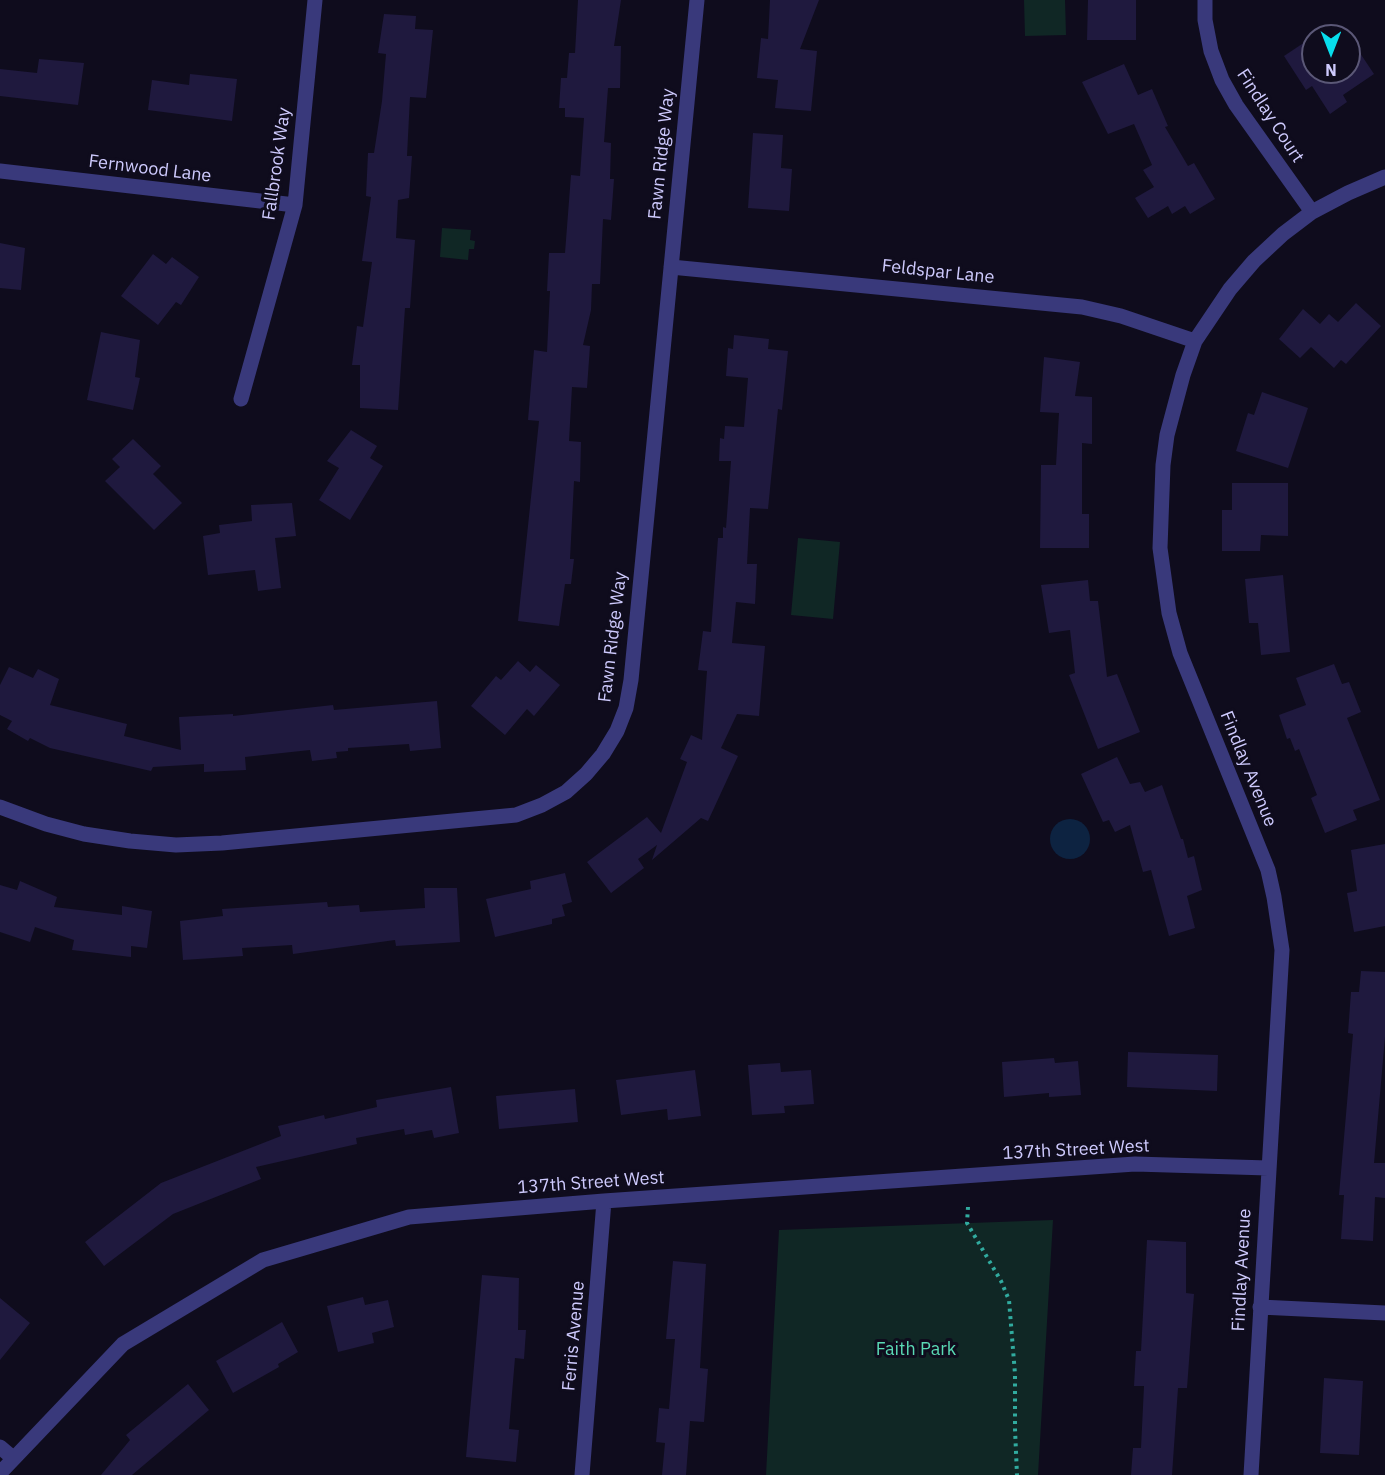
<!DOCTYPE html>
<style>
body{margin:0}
#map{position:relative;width:1385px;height:1475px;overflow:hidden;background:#0f0c1d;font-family:"IBM Plex Sans",sans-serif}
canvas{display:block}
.north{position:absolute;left:1301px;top:24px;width:60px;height:60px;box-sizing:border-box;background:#0f0c1d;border:2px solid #5b5877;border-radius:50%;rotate:180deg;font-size:16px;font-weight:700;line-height:24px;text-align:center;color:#cecafd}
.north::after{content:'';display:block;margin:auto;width:21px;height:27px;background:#08deec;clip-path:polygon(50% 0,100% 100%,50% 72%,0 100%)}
</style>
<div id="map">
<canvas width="1385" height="1475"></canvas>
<div class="north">N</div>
</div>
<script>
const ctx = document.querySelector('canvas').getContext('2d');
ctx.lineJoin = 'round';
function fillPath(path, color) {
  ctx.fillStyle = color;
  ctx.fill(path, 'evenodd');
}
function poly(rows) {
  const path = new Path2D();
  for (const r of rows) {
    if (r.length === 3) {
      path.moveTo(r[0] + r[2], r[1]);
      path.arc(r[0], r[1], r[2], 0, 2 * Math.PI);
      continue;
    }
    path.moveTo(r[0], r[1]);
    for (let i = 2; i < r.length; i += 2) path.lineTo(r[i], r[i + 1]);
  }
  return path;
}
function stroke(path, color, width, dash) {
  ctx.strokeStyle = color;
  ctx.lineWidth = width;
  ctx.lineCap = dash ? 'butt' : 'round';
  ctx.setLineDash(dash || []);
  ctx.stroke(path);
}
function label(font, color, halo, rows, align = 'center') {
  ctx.font = font + ' "IBM Plex Sans",sans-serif';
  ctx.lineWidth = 6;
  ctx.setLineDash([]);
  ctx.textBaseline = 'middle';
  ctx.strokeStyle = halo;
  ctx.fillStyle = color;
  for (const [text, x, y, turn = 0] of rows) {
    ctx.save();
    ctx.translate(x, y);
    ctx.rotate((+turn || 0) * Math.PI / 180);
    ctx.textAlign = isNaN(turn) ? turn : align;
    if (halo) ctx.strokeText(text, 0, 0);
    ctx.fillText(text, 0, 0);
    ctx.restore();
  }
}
const green = poly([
 [1024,0,1065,0,1066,35,1025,36],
 [442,228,471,230,470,240,475,241,474,249,469,249,468,260,440,257],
 [798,538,840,542,833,619,791,615],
 [1053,1220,1038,1475,766,1475,779,1230]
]);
const water = poly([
 [1070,839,20]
]);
const building = poly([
 [578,0,621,0,614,46,621,46,620,88,608,88,604,142,611,143,610,179,614,179,611,220,603,219,600,284,592,284,591,310,583,345,590,346,587,388,572,387,569,441,581,442,580,482,574,481,570,559,574,559,571,584,565,584,559,626,518,621,539,421,528,420,534,350,547,352,550,291,547,291,549,253,565,253,571,175,580,176,584,118,565,117,565,108,559,108,561,78,567,78,569,53,575,53],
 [770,0,819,0,800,49,817,51,811,111,775,108,778,80,757,78,761,38,768,39],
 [1088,0,1136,0,1136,40,1087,40],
 [384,14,416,16,415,29,433,30,426,98,410,97,407,156,412,156,409,198,398,200,396,238,415,240,410,308,405,308,398,410,360,408,360,365,352,365,357,326,363,327,372,262,362,261,371,197,366,196,368,153,374,153,382,101,386,54,378,53],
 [1311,38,1313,42,1313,72,1349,72,1349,44,1350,47,1354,44,1374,74,1343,95,1347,102,1330,114,1312,86,1306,90,1284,56],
 [39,59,84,63,78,105,0,96,0,69,37,73],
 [1124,64,1138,95,1152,89,1168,126,1165,127,1188,166,1194,163,1215,199,1190,214,1185,206,1172,214,1168,206,1148,218,1135,198,1154,187,1143,170,1152,165,1134,124,1108,134,1082,82],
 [190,74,237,79,232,121,148,110,152,80,189,85],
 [753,133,783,135,781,168,792,169,789,211,748,208],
 [0,243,25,248,21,290,0,288],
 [153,254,166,264,172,257,199,277,181,305,176,302,158,325,121,296],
 [1356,303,1381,326,1346,364,1341,360,1334,368,1311,347,1300,358,1279,339,1303,309,1320,324,1329,314,1338,322],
 [101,332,140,340,135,377,140,378,133,410,87,400],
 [734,335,769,339,768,349,788,351,782,410,778,409,768,509,750,508,747,564,757,564,755,604,736,602,732,643,765,646,759,716,737,714,721,748,738,756,708,821,701,818,652,860,657,845,638,859,644,868,611,893,587,862,647,817,661,833,687,762,680,759,691,735,702,740,707,671,698,670,703,631,711,632,718,538,723,538,723,527,726,528,731,461,719,461,720,438,724,439,725,426,744,427,748,378,726,376,728,348,733,349],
 [1044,357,1080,362,1075,396,1092,397,1092,444,1082,443,1082,514,1089,514,1089,548,1040,548,1041,465,1056,465,1059,413,1040,412],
 [1262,392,1308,408,1288,468,1236,451,1248,413,1254,415],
 [351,430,377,446,370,458,383,466,350,520,319,500,339,468,327,461],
 [133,439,161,466,153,474,182,503,154,530,105,481,120,467,112,459],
 [1232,483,1288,483,1288,536,1261,535,1260,551,1222,551,1222,510,1232,510],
 [292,503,296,536,275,538,281,588,258,591,255,570,208,575,203,536,220,533,219,525,252,521,251,505],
 [1283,575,1290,652,1261,655,1258,623,1249,623,1245,579],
 [1088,580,1090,601,1098,601,1107,677,1117,674,1140,732,1098,749,1069,675,1075,673,1070,630,1049,633,1041,585],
 [518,661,530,672,536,665,560,685,534,716,527,709,505,735,471,706,496,676,501,680],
 [1334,664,1342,684,1349,682,1361,712,1347,718,1380,800,1353,810,1357,820,1325,833,1311,798,1317,795,1299,749,1295,751,1290,738,1287,739,1279,715,1306,705,1296,678],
 [9,667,33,678,38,669,59,679,50,705,127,724,124,736,181,750,179,717,233,714,233,716,333,705,334,710,437,701,441,748,410,751,409,744,348,748,348,751,336,752,337,758,312,761,310,750,245,757,246,770,204,772,204,764,153,767,151,771,50,748,30,738,28,741,7,729,12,721,0,715,0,685],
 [1117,757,1130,784,1140,782,1145,792,1162,785,1181,839,1183,839,1188,858,1194,856,1202,890,1187,896,1195,928,1169,936,1151,870,1143,872,1130,825,1115,832,1109,820,1103,822,1081,774],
 [1385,844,1385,926,1354,932,1347,893,1357,891,1351,850],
 [565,873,572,902,562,905,565,916,552,919,552,924,495,937,486,899,531,889,530,881],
 [20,881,57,897,54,907,122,915,122,906,152,911,147,948,131,946,131,957,72,950,74,940,35,927,30,942,0,932,0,885,17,890],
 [424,888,457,888,460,942,396,946,395,940,293,954,292,945,242,948,243,956,183,960,180,921,223,916,222,909,327,902,328,907,359,905,360,912,425,908],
 [1361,971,1385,972,1385,1037,1374,1163,1385,1163,1385,1198,1375,1197,1373,1241,1341,1239,1344,1195,1339,1195,1353,1034,1348,1033,1351,992,1359,992],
 [1128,1052,1218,1055,1217,1091,1127,1087],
 [1054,1058,1055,1063,1078,1061,1081,1095,1049,1097,1049,1093,1004,1097,1002,1062],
 [780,1063,781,1072,811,1070,814,1104,784,1106,785,1113,752,1115,748,1065],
 [695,1070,701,1116,668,1120,667,1109,621,1115,616,1080],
 [451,1087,459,1133,434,1138,432,1130,405,1135,404,1129,356,1138,357,1144,256,1167,261,1179,173,1214,104,1266,85,1242,161,1183,281,1136,278,1126,324,1115,325,1119,377,1107,376,1100],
 [575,1089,578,1122,499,1129,496,1096],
 [1147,1240,1186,1242,1186,1293,1194,1294,1187,1388,1178,1388,1172,1475,1131,1475,1133,1448,1141,1448,1144,1386,1134,1386,1136,1351,1141,1351],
 [673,1261,706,1264,700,1368,708,1369,704,1422,690,1421,686,1475,662,1475,665,1443,656,1442,659,1408,669,1409,675,1339,666,1339],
 [482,1275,519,1278,518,1330,526,1330,524,1359,515,1358,509,1429,519,1430,516,1462,466,1457],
 [363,1297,365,1305,388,1300,394,1327,372,1333,374,1343,338,1352,327,1306],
 [0,1298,30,1323,0,1360],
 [282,1322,298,1352,278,1364,279,1367,233,1393,216,1361],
 [1324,1378,1363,1381,1359,1455,1320,1453],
 [188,1384,209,1410,132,1475,101,1475,130,1440,126,1435]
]);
const path = poly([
 [968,1207,967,1223,1001,1281,1009,1300,1015,1374,1015,1429,1017,1475]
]);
const minor = poly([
 [1205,0,1205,20,1211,51,1222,80,1236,105,1312,212],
 [0,171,295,205],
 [671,267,1082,307,1121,316,1195,341],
 [241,399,295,205,315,0],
 [0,807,46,824,84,834,130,841,176,845,222,843,516,815,542,805,566,792,586,774,603,754,617,731,626,708,631,680,697,0],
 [1260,1307,1385,1313],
 [0,1447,13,1458],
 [0,1473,123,1344,263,1260,409,1217,604,1201,1135,1164,1268,1168],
 [582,1475,604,1201],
 [1251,1475,1282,950,1274,897,1268,870,1180,653,1169,613,1160,548,1163,465,1167,435,1183,375,1195,341,1230,289,1254,261,1283,234,1312,212,1348,193,1385,177]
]);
const streetNames = [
 ["Findlay Court",1270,116,57],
 ["Fawn Ridge Way",662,154,-84],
 ["Fallbrook Way",277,164,-82],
 ["Fernwood Lane",150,169,7],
 ["Feldspar Lane",938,272,6],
 ["Fawn Ridge Way",613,637,-83],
 ["Findlay Avenue",1248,769,68],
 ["137th Street West",1076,1150,-3],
 ["137th Street West",591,1183,-4],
 ["Findlay Avenue",1242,1270,-87],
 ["Ferris Avenue",574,1336,-85]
];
const parkNames = [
 ["Faith Park",916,1350]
];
fillPath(green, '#102725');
fillPath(water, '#0d2341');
fillPath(building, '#1f193e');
stroke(path, '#31ab9f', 4, [3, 4.5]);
stroke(minor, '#39397b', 15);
label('18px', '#cecafd', '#0f0c1d', streetNames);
label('18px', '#5adab5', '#0f0c1d', parkNames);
</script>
